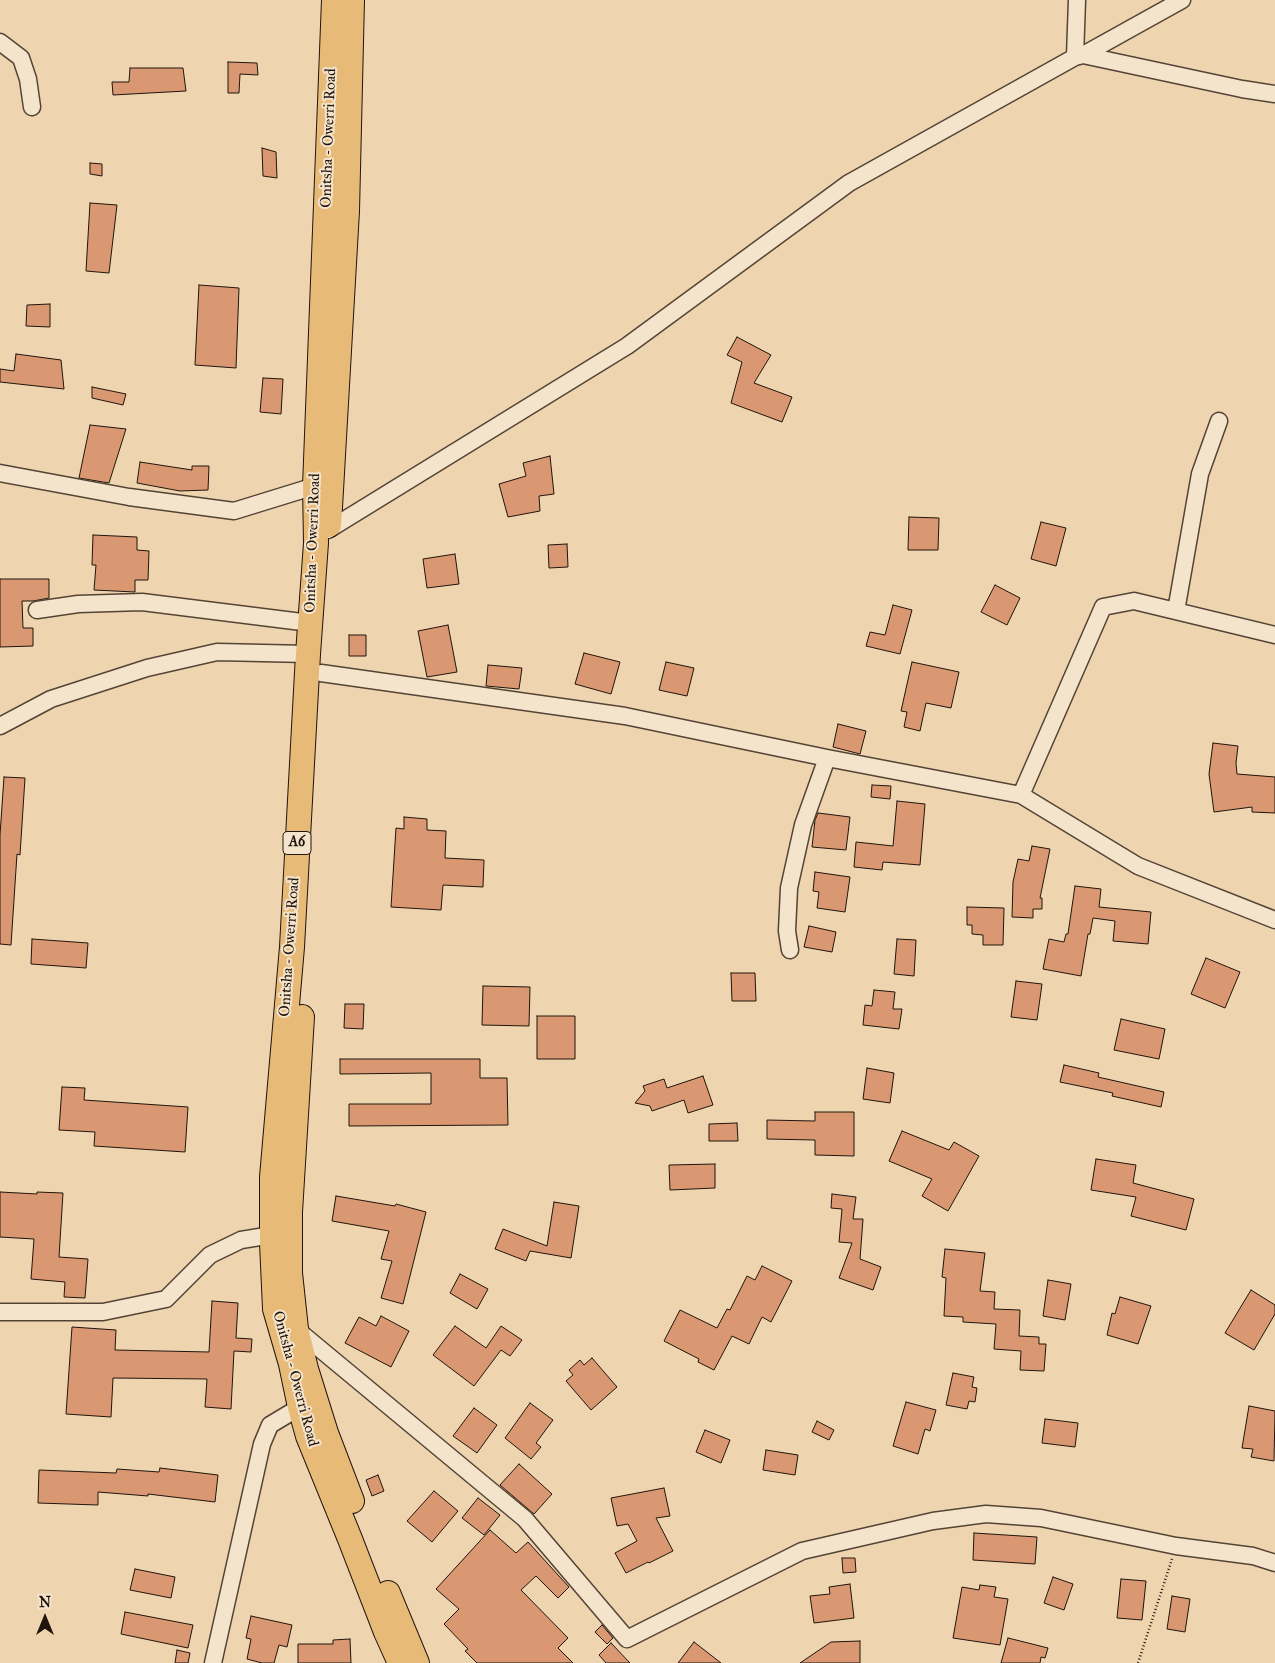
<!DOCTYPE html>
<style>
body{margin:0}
#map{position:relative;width:1275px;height:1663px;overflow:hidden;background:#eed5af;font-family:"IM FELL Great Primer",serif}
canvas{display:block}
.north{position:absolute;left:20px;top:1593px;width:50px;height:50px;-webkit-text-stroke:4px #f4e4cb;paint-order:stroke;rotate:0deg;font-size:14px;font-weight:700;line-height:20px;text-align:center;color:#20140d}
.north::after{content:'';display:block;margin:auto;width:18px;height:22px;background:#20140d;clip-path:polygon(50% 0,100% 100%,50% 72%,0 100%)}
</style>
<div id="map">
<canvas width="1275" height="1663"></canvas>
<div class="north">N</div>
</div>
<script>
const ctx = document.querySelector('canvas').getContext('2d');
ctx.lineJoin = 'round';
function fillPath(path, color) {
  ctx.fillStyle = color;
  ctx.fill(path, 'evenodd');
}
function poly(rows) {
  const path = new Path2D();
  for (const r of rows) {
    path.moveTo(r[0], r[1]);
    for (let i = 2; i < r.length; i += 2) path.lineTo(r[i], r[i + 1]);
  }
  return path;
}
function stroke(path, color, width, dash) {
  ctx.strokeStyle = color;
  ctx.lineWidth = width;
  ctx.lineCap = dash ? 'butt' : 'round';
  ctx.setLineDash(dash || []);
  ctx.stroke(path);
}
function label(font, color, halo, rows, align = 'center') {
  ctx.font = font + ' "IM FELL Great Primer",serif';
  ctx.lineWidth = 4;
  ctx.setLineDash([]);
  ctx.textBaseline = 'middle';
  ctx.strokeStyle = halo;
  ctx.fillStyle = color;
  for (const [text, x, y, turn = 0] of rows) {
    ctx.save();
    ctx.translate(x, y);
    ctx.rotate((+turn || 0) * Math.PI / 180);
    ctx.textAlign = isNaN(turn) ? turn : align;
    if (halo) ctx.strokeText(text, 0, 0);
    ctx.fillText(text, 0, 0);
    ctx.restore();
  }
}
const building = poly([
 [228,62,257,63,258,75,240,74,239,93,228,93,228,62],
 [130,68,183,68,186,91,113,95,112,82,129,82,130,68],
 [262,148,276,152,277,178,263,176,262,148],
 [90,163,102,164,102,176,90,174,90,163],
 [90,203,117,205,109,273,86,271,90,203],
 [199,285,239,288,236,368,195,365,199,285],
 [50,304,50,327,26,326,27,305,50,304],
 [737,337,771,355,754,383,792,397,782,422,731,403,742,362,727,355,737,337],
 [16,354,61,360,64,389,0,382,0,369,14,371,16,354],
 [263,378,283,379,281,414,260,412,263,378],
 [92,387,126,394,123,405,92,398,92,387],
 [90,425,126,429,109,483,79,478,90,425],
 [550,456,554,494,539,496,540,511,508,517,499,484,526,476,523,463,550,456],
 [140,462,192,470,192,466,209,466,208,490,180,491,137,483,140,462],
 [909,517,939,518,938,550,908,550,909,517],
 [1041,522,1066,528,1056,566,1031,559,1041,522],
 [93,535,137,537,137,550,149,551,148,580,135,580,135,592,94,590,96,565,92,565,93,535],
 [567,544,568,567,549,568,548,545,567,544],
 [455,554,459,584,427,588,423,559,455,554],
 [0,579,49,579,49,598,33,601,22,601,23,628,33,628,33,646,0,647,0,579],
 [995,585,1020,598,1007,625,981,612,995,585],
 [893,605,912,610,900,654,866,646,870,632,885,635,893,605],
 [448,625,457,672,427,677,418,631,448,625],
 [349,635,366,635,366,656,349,656,349,635],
 [584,653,620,662,611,694,575,684,584,653],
 [666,662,694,668,687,696,659,690,666,662],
 [912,662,959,672,951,708,926,703,920,731,904,727,907,712,901,711,912,662],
 [488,665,522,668,519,689,486,686,488,665],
 [838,724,866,731,860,754,833,747,838,724],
 [1213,743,1238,746,1236,763,1237,774,1275,777,1275,813,1252,812,1252,807,1214,812,1209,774,1213,743],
 [4,777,25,778,20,855,17,854,11,945,0,944,0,835,4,777],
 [872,785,891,786,890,799,871,797,872,785],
 [897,801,925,804,920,865,883,862,882,870,854,867,856,842,893,846,897,801],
 [818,813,850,817,846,850,812,847,815,820,818,813],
 [404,817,427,819,427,830,446,831,445,858,484,860,483,887,443,885,441,910,391,907,396,828,404,829,404,817],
 [1032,846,1050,849,1040,898,1042,898,1042,909,1033,909,1033,918,1012,917,1013,882,1018,859,1029,861,1032,846],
 [815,872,850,877,845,912,817,908,819,892,813,891,815,872],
 [1075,886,1101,889,1099,907,1151,912,1148,944,1113,941,1115,921,1093,918,1090,934,1088,934,1081,976,1043,969,1049,939,1064,942,1066,934,1068,934,1075,886],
 [967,907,1004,908,1003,945,983,945,983,935,972,934,972,925,967,925,967,907],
 [809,926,836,932,832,952,804,947,809,926],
 [32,939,88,943,86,968,31,964,32,939],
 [897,939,916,940,914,976,894,974,897,939],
 [1206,958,1240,972,1225,1008,1191,994,1206,958],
 [731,973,755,973,756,1001,732,1001,731,973],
 [1016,981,1042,984,1037,1020,1011,1017,1016,981],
 [483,986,530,987,529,1026,482,1025,483,986],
 [874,990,895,992,893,1009,902,1009,899,1029,863,1025,865,1005,872,1006,874,990],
 [345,1004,364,1004,363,1029,344,1028,345,1004],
 [537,1016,575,1016,575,1059,537,1059,537,1016],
 [1121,1019,1165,1029,1159,1059,1114,1050,1121,1019],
 [340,1059,480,1059,480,1078,507,1078,508,1125,349,1126,349,1104,431,1104,431,1073,340,1074,340,1059],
 [1064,1065,1099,1073,1098,1077,1164,1092,1161,1107,1112,1096,1113,1093,1060,1082,1064,1065],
 [867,1068,894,1073,890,1103,863,1099,867,1068],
 [703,1076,713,1105,688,1113,684,1100,652,1111,650,1106,635,1103,645,1091,643,1086,664,1079,667,1088,703,1076],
 [62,1087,85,1088,84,1100,188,1107,185,1152,94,1146,95,1132,59,1130,62,1087],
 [815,1112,854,1112,854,1156,815,1155,815,1140,767,1139,767,1120,815,1121,815,1112],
 [737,1123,738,1141,709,1141,709,1124,737,1123],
 [902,1131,949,1150,954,1142,979,1156,948,1211,922,1196,932,1179,889,1161,902,1131],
 [1096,1159,1136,1165,1133,1183,1194,1199,1186,1230,1131,1216,1136,1197,1091,1190,1096,1159],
 [715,1164,715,1188,670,1190,669,1165,715,1164],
 [0,1192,37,1194,37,1192,63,1193,59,1257,88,1259,85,1298,64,1297,65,1282,31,1279,34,1239,0,1237,0,1192],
 [832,1194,856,1197,853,1219,863,1219,860,1259,881,1267,873,1290,839,1278,852,1243,839,1242,842,1209,831,1208,832,1194],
 [336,1196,395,1206,396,1204,426,1212,403,1304,381,1298,392,1261,381,1259,389,1231,332,1221,336,1196],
 [554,1202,579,1206,571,1258,530,1251,526,1261,495,1249,503,1229,547,1246,554,1202],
 [945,1249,985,1253,980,1291,995,1292,994,1309,1020,1310,1019,1336,1039,1337,1039,1344,1046,1344,1044,1371,1020,1370,1021,1351,994,1349,996,1324,963,1322,963,1317,944,1316,946,1278,942,1277,945,1249],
 [762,1266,792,1281,771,1322,762,1317,749,1344,732,1336,714,1370,698,1362,699,1359,664,1341,680,1310,717,1328,727,1309,730,1310,747,1276,755,1280,762,1266],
 [460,1274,488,1289,477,1309,450,1293,460,1274],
 [1048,1280,1071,1284,1065,1320,1043,1316,1048,1280],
 [1251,1290,1275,1305,1275,1314,1254,1350,1225,1333,1251,1290],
 [1120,1297,1151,1306,1138,1344,1107,1335,1112,1313,1115,1314,1120,1297],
 [212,1301,238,1303,236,1338,252,1339,251,1352,234,1351,231,1409,205,1407,207,1379,113,1378,111,1417,66,1414,72,1327,116,1330,115,1350,209,1352,212,1301],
 [381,1316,409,1331,391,1367,345,1343,359,1317,376,1326,381,1316],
 [455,1326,486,1348,501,1326,522,1340,510,1356,501,1350,474,1386,433,1355,455,1326],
 [592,1358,617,1387,591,1410,566,1381,573,1375,569,1370,580,1360,584,1365,592,1358],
 [953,1373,974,1377,972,1387,977,1388,975,1402,969,1401,967,1409,946,1405,953,1373],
 [906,1402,936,1410,930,1431,925,1429,918,1454,893,1446,906,1402],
 [530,1403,553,1420,536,1443,541,1447,531,1459,505,1438,530,1403],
 [1249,1406,1275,1411,1274,1461,1251,1457,1253,1449,1242,1448,1249,1406],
 [474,1408,497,1425,477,1453,453,1436,474,1408],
 [1045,1419,1078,1423,1075,1447,1042,1443,1045,1419],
 [817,1421,834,1430,829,1440,812,1432,817,1421],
 [705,1430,730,1440,721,1463,696,1452,705,1430],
 [766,1450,798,1455,795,1475,763,1470,766,1450],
 [519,1464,552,1494,534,1514,500,1485,519,1464],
 [160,1468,218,1475,215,1502,148,1494,148,1496,98,1492,98,1505,38,1503,39,1470,116,1473,117,1469,159,1472,160,1468],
 [378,1475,384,1491,372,1496,366,1480,378,1475],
 [664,1488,670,1516,656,1518,673,1551,649,1563,648,1562,626,1573,615,1553,637,1541,628,1524,617,1526,611,1498,664,1488],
 [434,1491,458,1511,432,1542,407,1521,434,1491],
 [478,1498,500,1515,484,1535,462,1518,478,1498],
 [490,1530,516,1553,528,1542,569,1587,558,1598,536,1576,521,1590,568,1638,558,1648,573,1663,477,1663,465,1651,468,1649,444,1624,459,1609,436,1589,490,1530],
 [974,1533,1037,1537,1035,1564,973,1560,974,1533],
 [842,1558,855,1558,856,1572,843,1573,842,1558],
 [135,1569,175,1577,171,1598,130,1590,135,1569],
 [1053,1577,1073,1584,1064,1610,1044,1603,1053,1577],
 [1121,1579,1146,1581,1142,1620,1117,1618,1121,1579],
 [850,1584,854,1618,814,1623,810,1596,830,1594,829,1587,850,1584],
 [980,1585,996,1587,994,1597,1008,1599,1000,1645,953,1638,962,1587,979,1590,980,1585],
 [1172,1596,1190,1599,1185,1632,1167,1629,1172,1596],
 [125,1612,193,1625,188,1648,121,1634,125,1612],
 [251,1616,292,1625,287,1647,279,1645,274,1663,262,1663,247,1659,251,1639,246,1638,251,1616],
 [602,1625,613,1638,607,1644,595,1632,602,1625],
 [1008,1638,1048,1648,1045,1658,1041,1657,1040,1663,1001,1663,1008,1638],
 [350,1639,351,1663,298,1663,298,1644,333,1644,333,1640,350,1639],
 [860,1641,860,1663,800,1663,831,1642,860,1641],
 [694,1642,721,1663,678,1663,694,1642],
 [611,1643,630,1663,606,1663,599,1655,611,1643],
 [177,1650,190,1653,188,1663,175,1663,177,1650]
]);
const path = poly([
 [1138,1663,1172,1559]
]);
const minor = poly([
 [0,42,21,58,28,79,32,107],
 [1083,55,1242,89,1275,94],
 [1075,57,1077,0],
 [0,473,129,497,234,511,315,486],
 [328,530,627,346,849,183,1075,57,1083,55,1182,0],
 [37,610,78,604,142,602,310,623],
 [1176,611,1200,474,1219,421],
 [321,673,625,716,827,758,1021,795,1138,866,1275,920],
 [0,726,51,699,147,668,217,652,308,654],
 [1021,795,1103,607,1134,601,1275,635],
 [790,950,787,931,789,888,803,825,827,758],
 [0,1312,103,1312,166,1299,210,1255,241,1240,272,1235],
 [296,1329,525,1519,627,1639,802,1551,933,1521,986,1514,1041,1518,1176,1546,1253,1556,1275,1563],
 [213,1663,262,1444,270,1425,300,1407]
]);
const highway = poly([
 [334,0,315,486,316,543,308,654,292,947,272,1177,272,1243,275,1309,291,1364,300,1407,308,1436,350,1539,386,1632,400,1663],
 [329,525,347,211,352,0],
 [302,1017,290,1212,290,1273,296,1329,306,1369,326,1433,352,1501],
 [388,1593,417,1663]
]);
const shields = [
 [297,843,28]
];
const shieldNames = [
 ["A6",297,843]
];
const streetNames = [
 ["Onitsha - Owerri Road",329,138,-88],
 ["Onitsha - Owerri Road",313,543,-88],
 ["Onitsha - Owerri Road",290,947,-86],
 ["Onitsha - Owerri Road",295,1379,75]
];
fillPath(building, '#d99872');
stroke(building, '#20140d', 1);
stroke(minor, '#544436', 19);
stroke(highway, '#20140d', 26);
stroke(path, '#20140d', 2.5, [1, 2.5]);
stroke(minor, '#f4e4cb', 16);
stroke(highway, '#e7ba78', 24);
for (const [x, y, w] of shields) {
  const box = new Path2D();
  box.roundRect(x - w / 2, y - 11.5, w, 23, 4);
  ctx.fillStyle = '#f4e4cb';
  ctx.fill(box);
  stroke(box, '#20140d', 1);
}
label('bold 14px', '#20140d', null, shieldNames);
label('15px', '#20140d', '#f4e4cb', streetNames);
</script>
